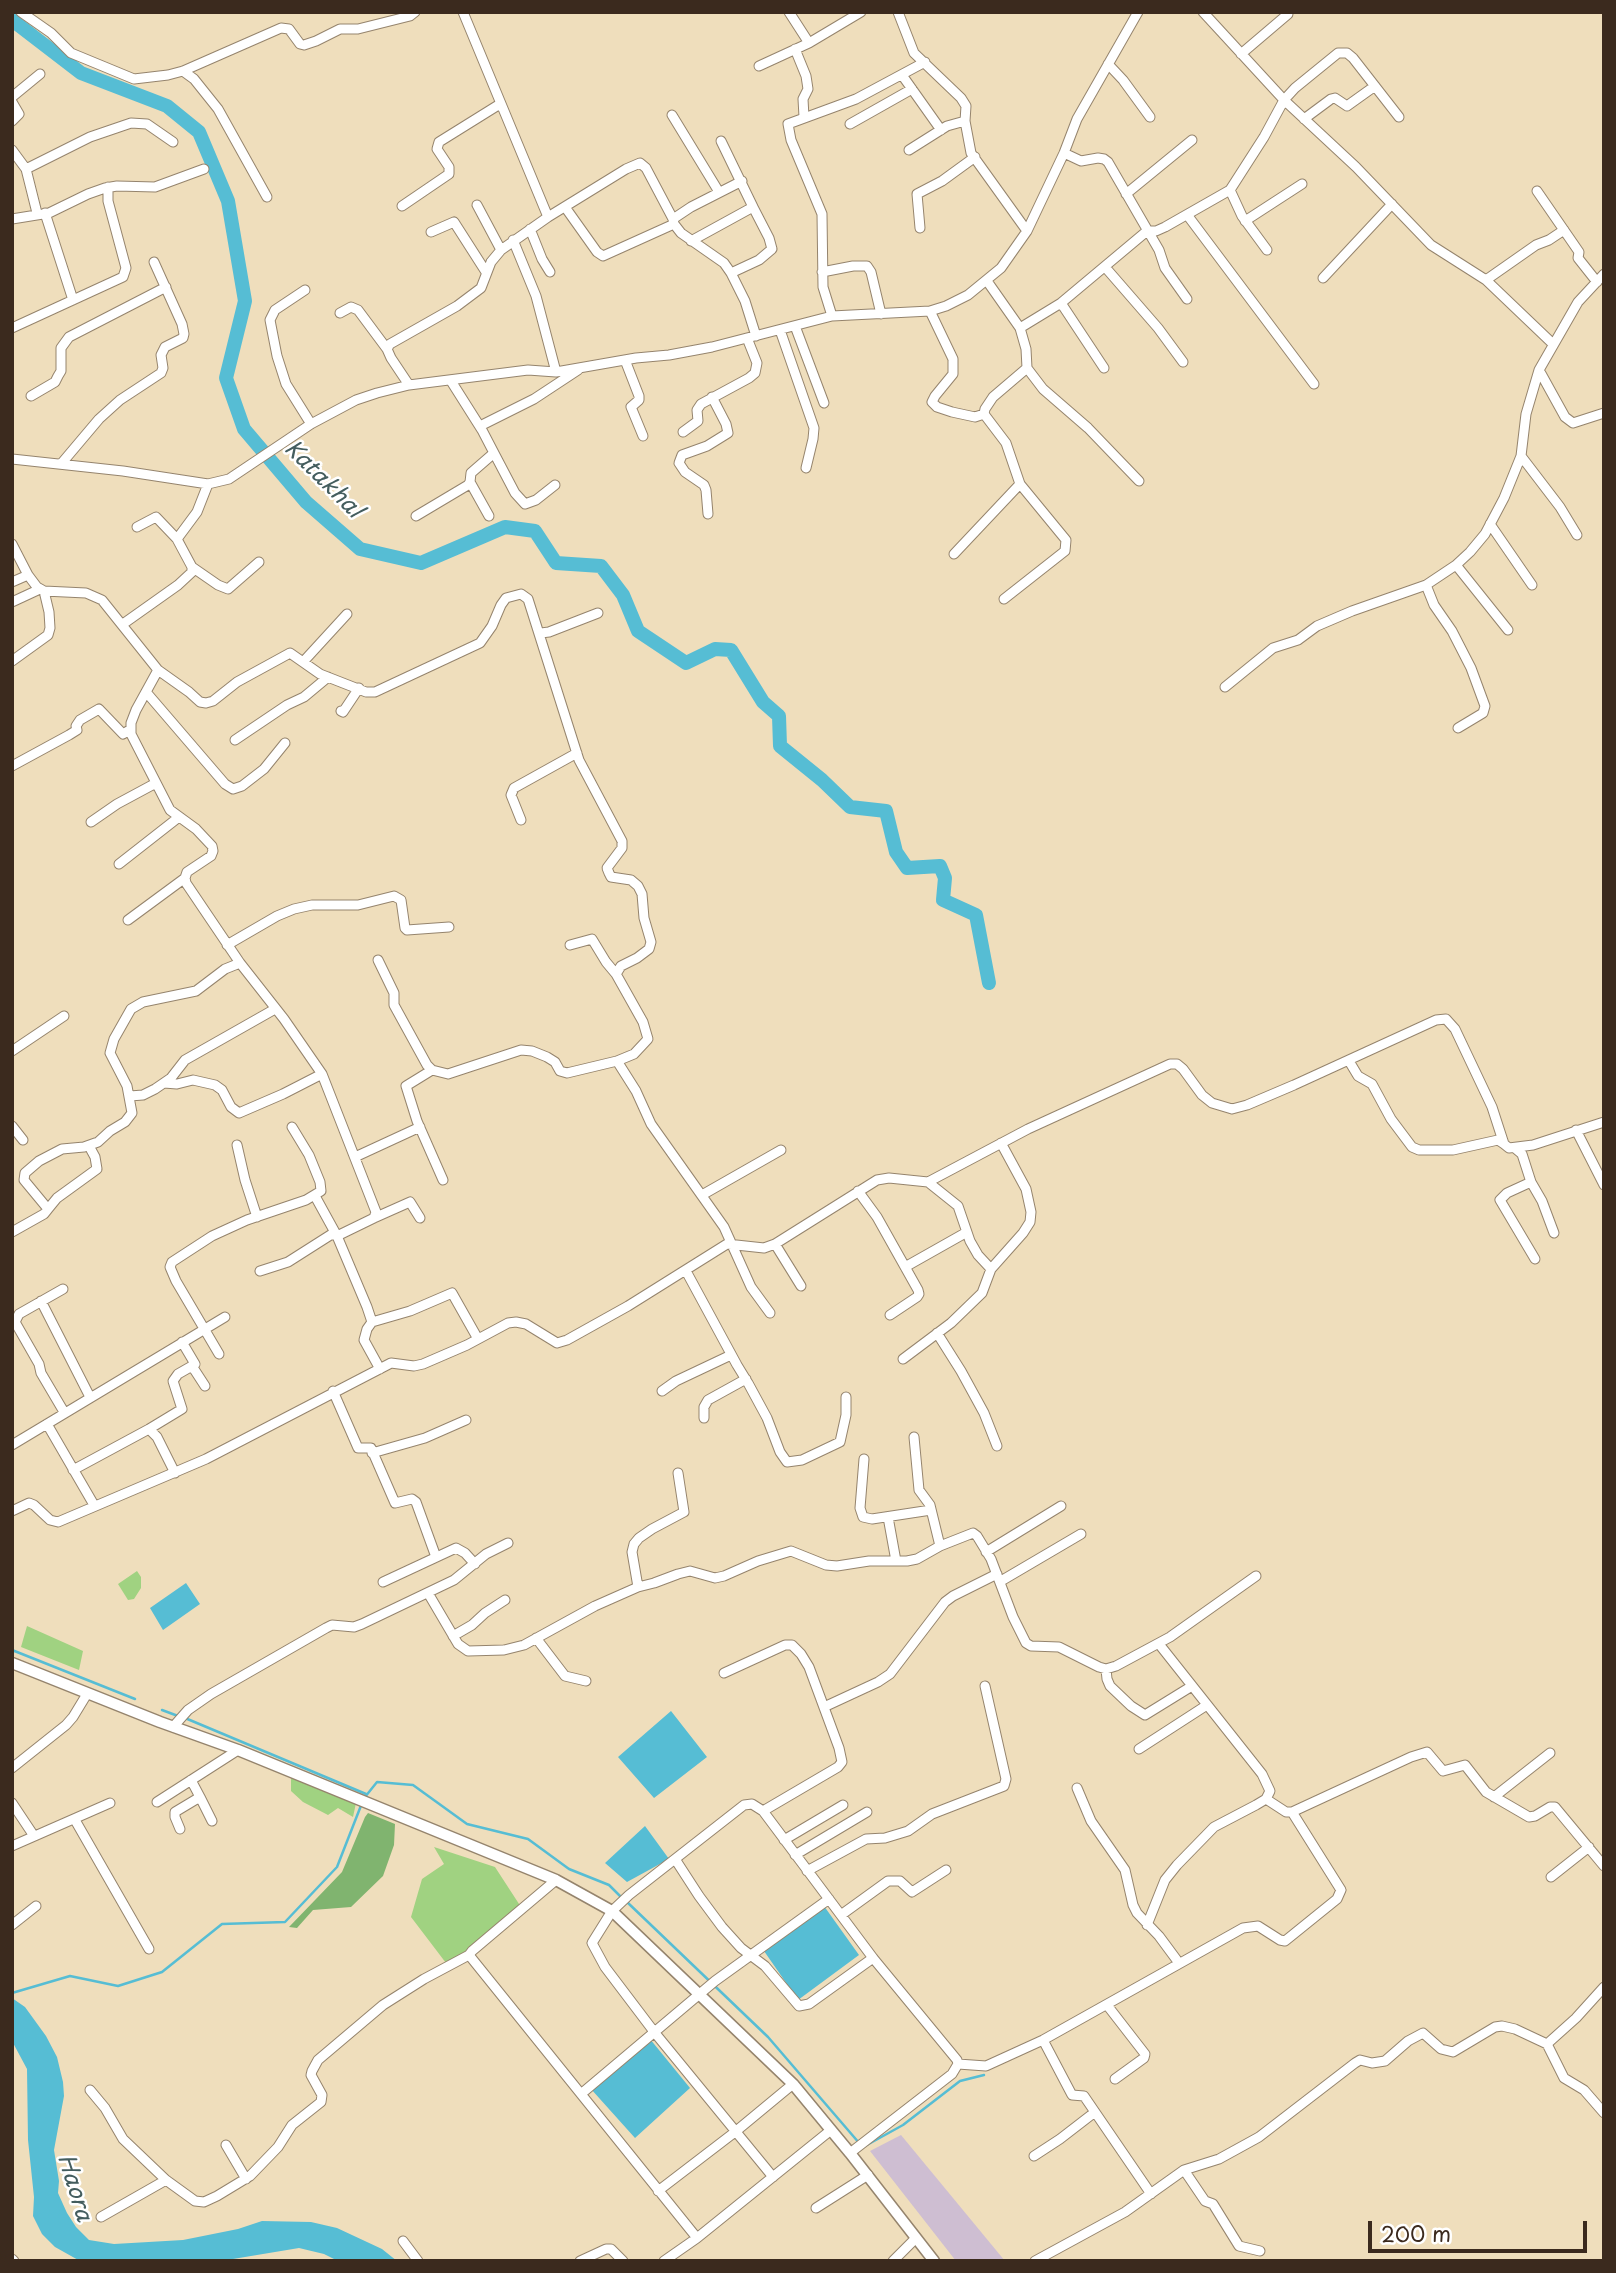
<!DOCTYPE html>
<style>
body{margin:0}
#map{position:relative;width:1616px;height:2273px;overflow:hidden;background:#efdebc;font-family:"Playpen Sans",sans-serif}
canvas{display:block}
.frame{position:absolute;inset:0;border:14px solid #3b2a1e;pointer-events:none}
.scale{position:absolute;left:1368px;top:2221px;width:219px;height:32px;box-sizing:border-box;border:4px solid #3b2a1e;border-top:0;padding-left:9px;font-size:21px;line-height:24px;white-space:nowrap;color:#3b2a1e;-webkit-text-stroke:5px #fff;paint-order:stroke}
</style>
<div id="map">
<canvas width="1616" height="2273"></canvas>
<div class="frame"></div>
<div class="scale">200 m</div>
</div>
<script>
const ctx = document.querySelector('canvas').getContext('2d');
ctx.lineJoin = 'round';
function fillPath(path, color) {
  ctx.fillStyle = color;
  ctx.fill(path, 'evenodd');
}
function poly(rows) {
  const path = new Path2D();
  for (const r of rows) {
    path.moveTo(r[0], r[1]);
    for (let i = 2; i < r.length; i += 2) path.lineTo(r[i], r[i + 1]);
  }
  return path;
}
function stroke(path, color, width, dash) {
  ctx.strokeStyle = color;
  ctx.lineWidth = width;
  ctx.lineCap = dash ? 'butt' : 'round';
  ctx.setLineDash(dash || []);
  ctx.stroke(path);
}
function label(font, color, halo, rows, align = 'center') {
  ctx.font = font + ' "Playpen Sans",sans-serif';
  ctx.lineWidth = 5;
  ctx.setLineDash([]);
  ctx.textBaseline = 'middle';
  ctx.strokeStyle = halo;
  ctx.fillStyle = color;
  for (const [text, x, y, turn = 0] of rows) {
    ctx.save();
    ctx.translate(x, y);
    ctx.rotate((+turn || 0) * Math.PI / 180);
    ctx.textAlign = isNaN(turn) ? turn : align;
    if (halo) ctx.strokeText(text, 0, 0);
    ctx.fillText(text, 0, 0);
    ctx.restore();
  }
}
const industrial = poly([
 [901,2135,1005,2261,956,2261,870,2151]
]);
const green = poly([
 [137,1571,141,1577,141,1588,134,1599,128,1600,118,1584],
 [27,1626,83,1651,79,1670,21,1647],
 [291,1775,356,1803,353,1817,338,1808,328,1815,303,1802,291,1791],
 [434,1847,495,1867,521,1907,466,1958,446,1963,411,1917,422,1879,444,1864]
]);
const forest = poly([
 [368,1813,395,1824,394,1845,383,1876,351,1907,313,1910,297,1928,289,1927,342,1872,365,1817]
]);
const water = poly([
 [186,1583,200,1604,163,1630,150,1608],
 [671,1711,707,1757,654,1798,618,1757],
 [645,1826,669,1859,627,1882,605,1863],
 [824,1906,859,1955,798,2000,764,1951],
 [12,1998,25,2007,46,2036,57,2057,63,2082,64,2096,54,2150,59,2181,58,2193,67,2213,76,2227,89,2240,114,2244,183,2240,238,2229,262,2221,311,2222,337,2228,382,2249,397,2261,338,2261,324,2254,299,2248,221,2261,80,2261,55,2247,42,2234,33,2216,34,2197,28,2140,27,2069,12,2041],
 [650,2039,690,2088,635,2138,591,2089]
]);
const stream = poly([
 [12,1650,135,1699],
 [162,1710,178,1716],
 [185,1718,366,1794],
 [365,1797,377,1782,413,1785,467,1824,528,1839,569,1869,609,1885,622,1898],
 [627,1902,768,2037,860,2144],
 [12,1993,70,1976,118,1986,162,1972,222,1924,285,1922,337,1867,362,1803],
 [865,2146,903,2125,960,2081,984,2075]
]);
const river = poly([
 [12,20,81,73,167,106,199,132,228,201,245,301,226,378,244,429,306,502,360,549,421,563,505,527,535,531,556,563,601,566,623,595,638,631,686,663,715,649,731,650,763,702,779,716,780,746,822,780,850,807,886,811,896,852,907,868,940,866,945,878,943,900,976,915,989,983]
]);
const minor = poly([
 [21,12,51,33,71,53,134,79,168,75,183,71,281,28,289,29,300,44,304,45,316,41,340,29,358,29,410,16,415,12],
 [463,12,548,217],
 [789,12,809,43],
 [898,12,914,53,961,98,966,106,965,121,971,153,1027,231],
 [1203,12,1284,100,1356,167,1431,245,1486,280,1553,344],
 [795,49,806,76,808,89,803,99,804,117],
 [1241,54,1288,14],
 [1108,64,1123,80,1150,117],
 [759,66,809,43,861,12],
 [183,71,194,79,218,109,267,197],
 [902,75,941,130],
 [12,97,40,74],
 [12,102,19,114,12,121],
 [672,115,719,192],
 [1304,119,1331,99,1335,98,1347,106,1375,86],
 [850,124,912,89],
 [12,150,26,169,37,213],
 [909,150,947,126,965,121],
 [1064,153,1081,161,1098,158,1104,159,1108,162,1159,250,1165,268,1187,299],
 [26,169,90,137,131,123,147,124,173,142],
 [742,181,691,207,673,219,674,224,681,233,724,263,731,273,745,301,756,336],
 [1230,190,1242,216,1267,250],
 [1537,191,1579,252,1578,258,1597,282],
 [1126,194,1192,140],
 [477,205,501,250],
 [402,206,449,174,449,167,437,149,439,142,500,104],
 [565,207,597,252,603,256,674,224],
 [45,213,73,300],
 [1188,216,1314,384],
 [12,219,49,213,88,194,105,188,117,186,155,187,204,169],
 [1245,221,1302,184],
 [920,228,917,194,942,181,975,157],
 [530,229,542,259,550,272],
 [431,232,454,222,486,272],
 [513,240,536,296,556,372],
 [691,241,753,207,721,141],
 [1105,267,1158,328,1183,362],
 [822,272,853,266,867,266,871,272,881,314],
 [731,273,759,260,772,249,769,238,753,207],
 [1323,278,1392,204],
 [1486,280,1536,245,1549,240,1564,230],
 [987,281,1020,328,1026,349,1027,368,1043,389,1088,428,1139,481],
 [305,290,275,310,270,320,277,356,286,384,311,424],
 [1061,303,1104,368],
 [930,311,953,359,953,374,935,396,932,402,937,407,952,412,975,417,984,414],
 [340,313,351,307,358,310,387,349],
 [832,316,823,287,822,214,791,140,788,124,856,99,925,62],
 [795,326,824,403],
 [12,328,123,277,126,268,108,201,108,187],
 [1020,328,1061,303,1147,231,1156,231,1165,227,1230,190,1264,137,1284,100,1295,88,1338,53,1347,53,1353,58,1399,117],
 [780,330,814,428,813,439,806,468],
 [625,360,639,396,639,400,631,407,643,436],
 [1539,370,1565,417,1573,423,1604,413],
 [409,385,391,358,387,349,390,344,457,306,481,288,491,262,501,250,548,217,626,169,640,163,646,168,673,219],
 [31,396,55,382,58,376,61,371,61,348,69,337,166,287],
 [984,414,1006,443,1020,484,1066,540,1065,551,1004,599],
 [984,414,985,409,993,397,1027,368],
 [480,426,534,399,578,370],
 [683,432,698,421,697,410,701,404,749,378,755,373,757,363,747,338],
 [494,453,515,493,525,504,536,500,555,485],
 [1521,456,1560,507,1577,535],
 [12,459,123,471,208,484,229,479,311,424,356,400,377,393,409,385,528,370,556,372,636,358,669,355,712,347,832,316,930,311,946,306,968,295,1001,268,1027,231,1064,153,1077,119,1138,12],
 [61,464,99,419,120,400,161,373,163,368,161,355,165,347,183,338,184,334,182,324,154,262],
 [470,482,489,516],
 [708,514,706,490,704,485,685,472,679,463,682,455,707,446,728,433,726,424,712,397],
 [416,516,468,485,470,482,471,473,494,453,482,430,451,381],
 [1490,524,1532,585],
 [137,527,156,517,177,539],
 [12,544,28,575,37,587,44,591,86,593,102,600,158,670,189,692,200,702,206,703,213,701,237,682,290,653,320,674,366,692,375,692,480,643,492,626,501,605,506,598,521,594,528,599,579,760,622,841,622,848,607,868,609,873,611,877,631,880,638,886,642,894,644,918,651,942,649,949,637,958,621,966,616,974,643,1022,648,1039,634,1054,617,1061,567,1073,560,1071,555,1062,547,1057,532,1051,521,1050,448,1074,432,1070,427,1065,394,1005,394,993,378,960],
 [954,554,1020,484],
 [1456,565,1508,630],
 [192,567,218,585,228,589,259,562],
 [12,582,28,575],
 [1426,585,1434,605,1452,631,1471,668,1485,706,1483,713,1458,728],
 [12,602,40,589],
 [123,624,178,585,192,572,192,567,177,539,197,512,208,484],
 [541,633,549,632,598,613],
 [12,661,48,635,50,628,49,612,44,591],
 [303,662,347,614],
 [158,670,136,710,131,723,131,734,170,810,196,829,212,846,213,851,211,856,187,872,185,878,186,883,240,963,284,1019,322,1074,376,1212,374,1218,337,1236,332,1234,288,1262,260,1271],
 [1225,687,1273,648,1298,640,1317,626,1352,611,1426,585,1456,565,1470,552,1485,534,1504,498,1521,456,1526,414,1539,370,1578,302,1604,274],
 [146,692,225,784,233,789,242,786,264,769,285,743],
 [341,711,343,712,359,688],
 [235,740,287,705,304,697,328,677],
 [12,766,69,735,77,730,76,726,80,720,99,709,123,734,131,729],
 [521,820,511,795,514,788,577,753],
 [91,822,117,804,156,783],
 [119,864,179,817],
 [128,920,185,878],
 [227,945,277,916,294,909,312,905,358,905,394,896,401,900,405,928,407,930,449,927],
 [570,945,592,939,606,962,616,974],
 [12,1051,64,1016],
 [617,1061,636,1091,651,1124,724,1227,751,1287,770,1313],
 [1349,1061,1358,1076,1372,1084,1391,1119,1412,1147,1419,1150,1453,1150,1498,1140,1504,1144],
 [432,1070,406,1086,417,1121,443,1180],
 [164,1083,177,1084,193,1080,215,1085,222,1090,231,1107,239,1113,283,1094,322,1074],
 [130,1096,143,1095,155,1089,171,1078,185,1060,275,1009],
 [12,1126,23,1140],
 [1576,1130,1604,1185],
 [237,1145,245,1180,257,1217],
 [1516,1149,1522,1154,1531,1182,1542,1201,1554,1233],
 [355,1157,420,1127],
 [928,1182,958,1206,970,1241,978,1255,991,1269],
 [1531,1182,1507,1193,1500,1200,1535,1259],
 [858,1191,877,1217,918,1290,919,1294,917,1297,890,1315],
 [702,1195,781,1150],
 [315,1196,337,1236,367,1307,372,1322,367,1329,364,1340,380,1369],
 [48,1209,57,1198,97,1169,95,1157,89,1146],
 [374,1218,410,1202,420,1218],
 [12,1232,44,1214,48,1209,24,1180,25,1173,39,1161,62,1149,84,1147,98,1142,110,1131,125,1122,132,1113,127,1086,110,1053,114,1039,131,1009,143,1002,196,991,225,969,240,963],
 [775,1244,801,1286],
 [905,1267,967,1232],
 [686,1271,737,1365,748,1383,767,1418,780,1452,787,1462,802,1460,840,1442,846,1415,846,1397],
 [63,1289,19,1314,15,1322,39,1364,41,1373,64,1412],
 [41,1301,90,1397],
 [372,1322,410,1311,452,1293,478,1339],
 [937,1333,961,1371,984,1413,997,1446],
 [182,1342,195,1364,192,1366,205,1386],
 [219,1354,176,1281,170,1267,172,1262,212,1236,247,1220,306,1200,321,1191,320,1182,309,1155,292,1127],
 [903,1359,951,1323,982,1293,991,1269,1023,1233,1030,1222,1031,1212,1026,1189,1001,1143],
 [333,1391,358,1448,371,1448,395,1503,412,1499,416,1502,436,1557],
 [662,1391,676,1381,731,1355],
 [704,1418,704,1407,708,1400,746,1379],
 [47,1424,94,1505],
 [149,1429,182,1409,173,1381,178,1374,192,1366],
 [914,1437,919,1490,930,1505,940,1546],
 [12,1445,225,1317],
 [372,1453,425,1438,466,1420],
 [864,1459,860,1508,863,1517,872,1519,931,1510],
 [73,1470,149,1429,157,1437,175,1473],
 [12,1511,29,1503,34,1505,50,1520,58,1522,206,1459,391,1363,414,1366,423,1364,467,1345,508,1323,516,1322,526,1324,557,1343,567,1340,628,1306,727,1244,764,1248,775,1244,877,1180,889,1178,928,1182,1028,1129,1170,1064,1177,1064,1183,1069,1202,1095,1212,1103,1232,1109,1247,1105,1294,1085,1436,1020,1446,1019,1455,1029,1492,1107,1504,1144,1509,1148,1533,1145,1604,1122],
 [888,1517,896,1561],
 [986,1552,1061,1506],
 [1001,1581,1081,1534],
 [383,1582,456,1548,465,1553,475,1564],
 [638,1587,632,1552,634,1544,639,1538,652,1529,684,1512,678,1473],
 [428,1593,458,1644,468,1651,504,1650,524,1645,595,1606,638,1587,654,1583,678,1574,690,1571,715,1578,724,1576,758,1561,791,1551,826,1565,837,1566,869,1561,907,1561,917,1559,940,1546,973,1533,977,1536,991,1559,1013,1617,1026,1643,1031,1646,1059,1647,1099,1667,1106,1669,1116,1666,1170,1637,1256,1576],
 [453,1636,472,1625,485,1613,505,1600],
 [536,1638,565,1676,586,1681],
 [1106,1669,1107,1679,1110,1686,1131,1706,1145,1715,1192,1686],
 [724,1673,785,1645,792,1645,801,1654,809,1667,839,1748,842,1762,838,1767,763,1811],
 [824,1707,878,1682,890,1674,945,1602,953,1596,997,1574],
 [173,1727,188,1710,211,1694,326,1628,332,1625,354,1627,362,1624,454,1580,486,1554,508,1543],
 [1139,1749,1207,1705],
 [12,1768,66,1725,73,1717,87,1694],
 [1077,1788,1091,1821,1125,1870,1133,1905,1137,1913,1159,1936,1179,1963],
 [200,1797,212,1821],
 [1494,1797,1550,1753],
 [1266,1799,1286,1812,1292,1812,1411,1757,1427,1752,1443,1771,1465,1765,1486,1792,1529,1817,1535,1816,1550,1807,1555,1807,1604,1866],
 [157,1802,238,1750],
 [12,1803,34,1836],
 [75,1820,149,1949],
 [180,1829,175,1817,175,1812,200,1797,191,1780],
 [784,1840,843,1805],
 [12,1846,110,1803],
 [795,1855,867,1812],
 [675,1859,699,1896,722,1927,741,1948,765,1966,799,2006,809,2004,873,1958],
 [807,1871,866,1839,885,1838,908,1831,932,1814,1004,1786,1006,1779,985,1686],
 [1551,1877,1589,1847],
 [841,1915,888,1881,900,1881,912,1892,946,1870],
 [12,1925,36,1906],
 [1147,1925,1165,1880,1177,1865,1214,1827,1256,1805,1266,1799,1270,1791,1262,1774,1159,1644],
 [469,1955,697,2238,831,2130],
 [1107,2005,1145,2054,1144,2058,1115,2079],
 [1043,2040,1072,2095,1084,2096,1151,2194],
 [1547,2044,1576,2018,1604,1987],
 [958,2064,986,2066,1043,2040,1243,1928,1258,1926,1280,1940,1285,1941,1290,1937,1337,1899,1341,1890,1292,1812],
 [90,2090,105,2108,123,2139,166,2180,195,2201,204,2202,217,2196,250,2176,278,2147,292,2125,321,2102,322,2095,311,2075,312,2071,318,2060,383,2005,424,1979,469,1955,472,1951,556,1880],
 [581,2094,715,1981,829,1899],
 [226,2145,246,2179],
 [1034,2156,1060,2139,1095,2112],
 [1184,2170,1205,2201,1213,2204,1239,2246,1260,2251],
 [773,2177,655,2033,605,1967,592,1943,612,1911,629,1895,744,1805,752,1804,763,1811,873,1958,957,2060,958,2064,952,2074,850,2153],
 [658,2191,735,2132,793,2084],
 [816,2208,868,2175],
 [101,2217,166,2180],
 [403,2241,418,2261],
 [12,2259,14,2261],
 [580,2261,606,2249,611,2249,623,2261],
 [664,2261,697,2238],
 [893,2261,916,2238],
 [1035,2261,1125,2212,1184,2170,1219,2159,1259,2137,1355,2063,1360,2060,1372,2063,1385,2061,1408,2041,1423,2033,1441,2049,1453,2052,1495,2027,1502,2026,1515,2029,1547,2044,1564,2078,1584,2090,1604,2113]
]);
const major = poly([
 [12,1663,160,1722,238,1750,556,1880,612,1911,793,2084,850,2153,934,2261]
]);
const waterNames = [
 ["Katakhal",323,480,45],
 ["Haora",74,2188,73]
];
fillPath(industrial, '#cebed2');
fillPath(green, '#a0d281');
fillPath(forest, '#80b46f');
fillPath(water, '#56bdd4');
stroke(stream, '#56bdd4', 2.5);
stroke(river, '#56bdd4', 14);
stroke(minor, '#95846d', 11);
stroke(major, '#95846d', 13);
stroke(minor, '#fff', 9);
stroke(major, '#fff', 10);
label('italic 23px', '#445d5e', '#fff', waterNames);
</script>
